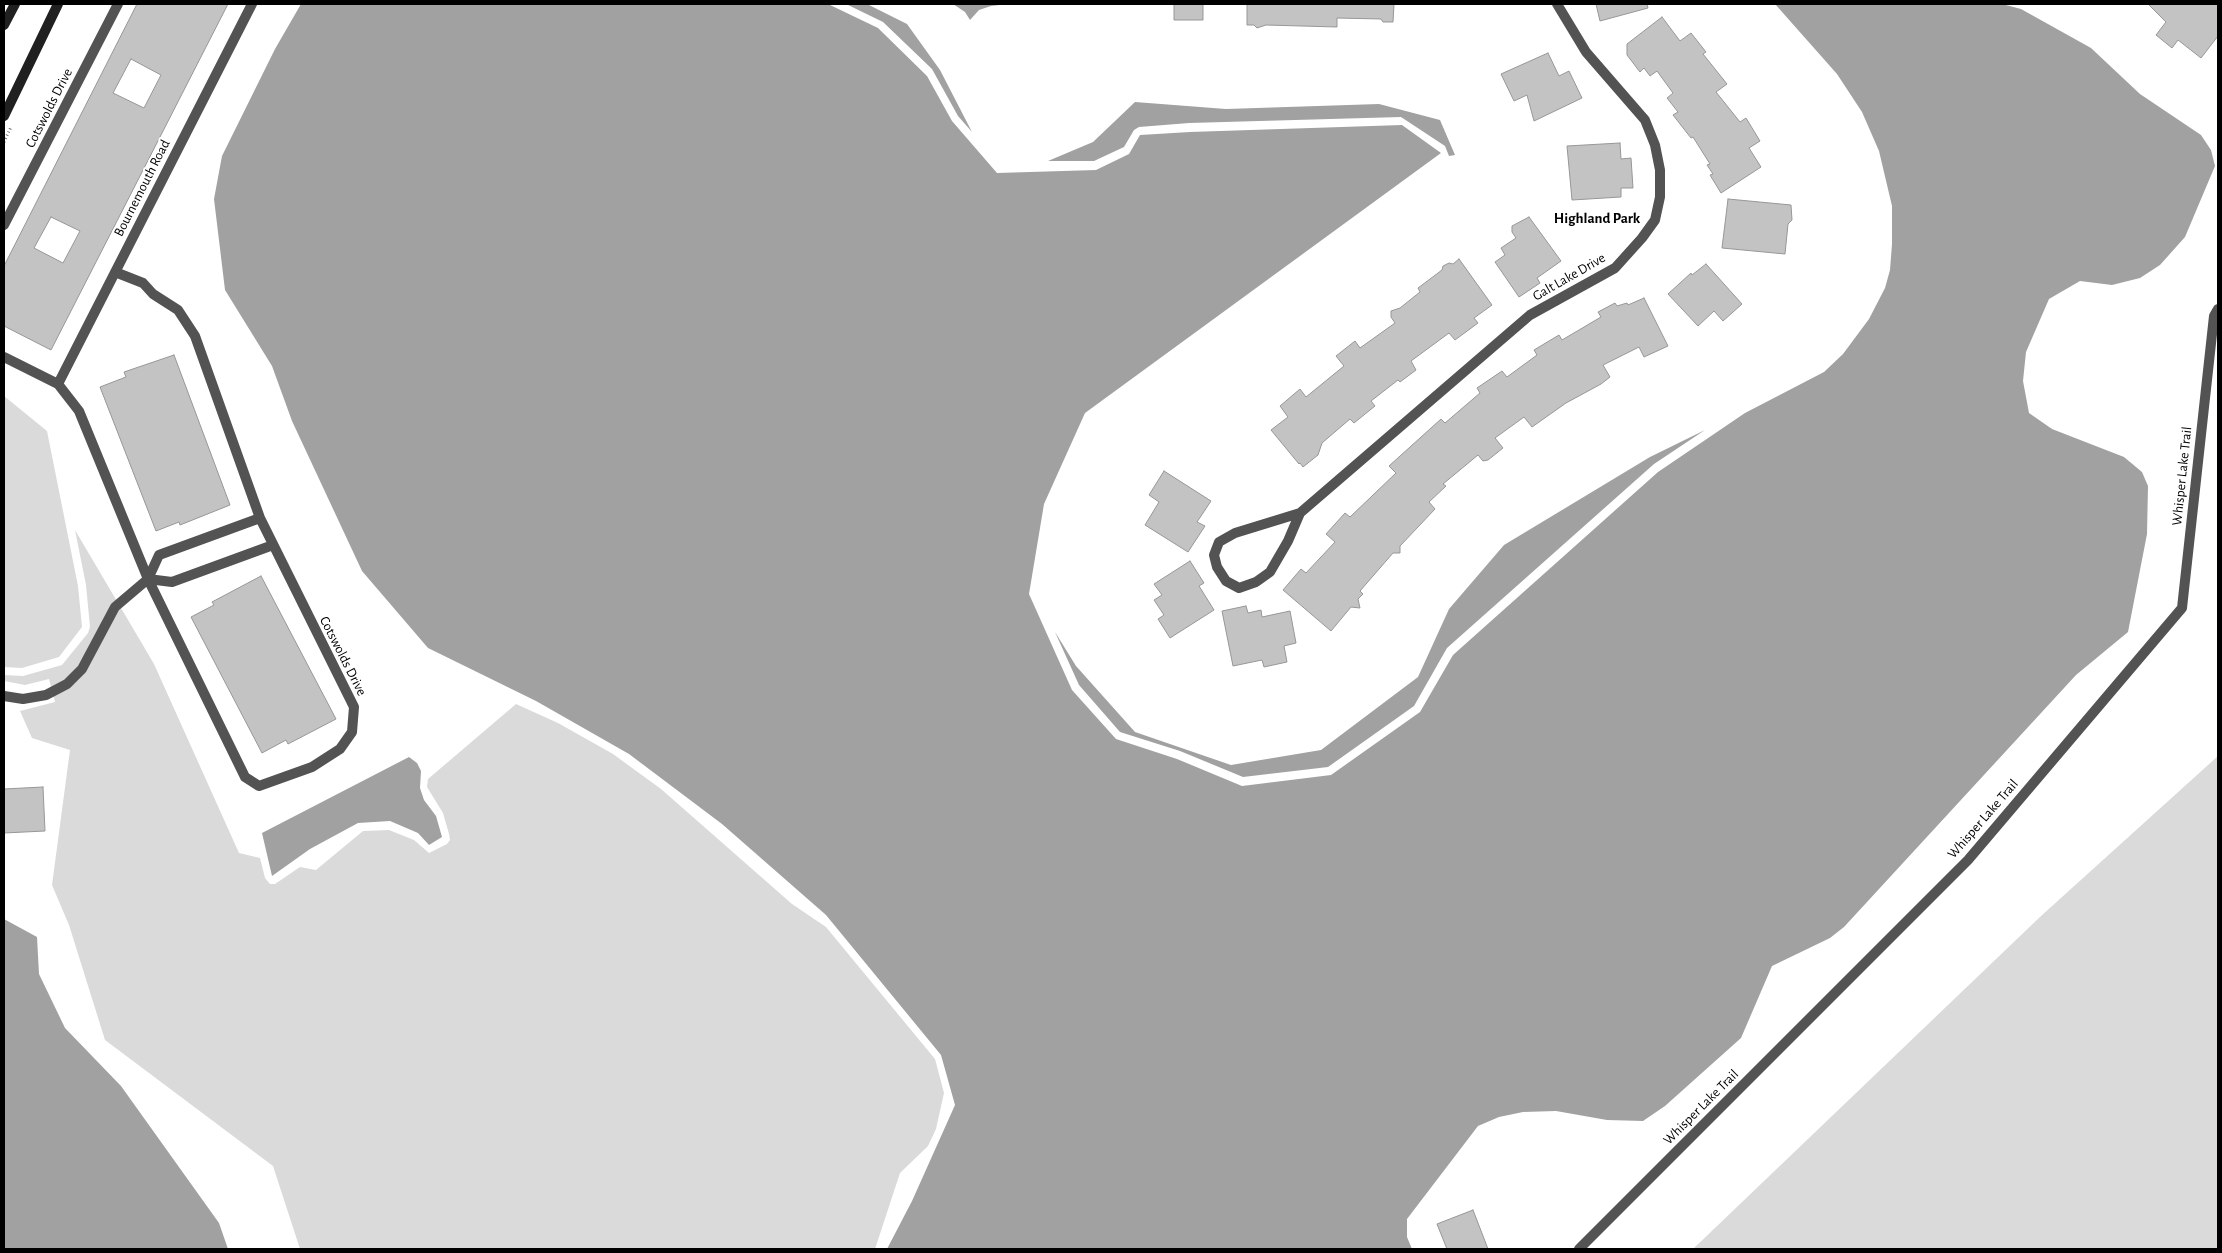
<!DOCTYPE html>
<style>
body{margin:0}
#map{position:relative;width:2222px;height:1253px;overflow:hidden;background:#fff;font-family:"Alegreya Sans",sans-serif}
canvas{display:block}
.frame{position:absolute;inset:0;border:5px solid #000;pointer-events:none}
</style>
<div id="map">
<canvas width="2222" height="1253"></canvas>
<div class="frame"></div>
</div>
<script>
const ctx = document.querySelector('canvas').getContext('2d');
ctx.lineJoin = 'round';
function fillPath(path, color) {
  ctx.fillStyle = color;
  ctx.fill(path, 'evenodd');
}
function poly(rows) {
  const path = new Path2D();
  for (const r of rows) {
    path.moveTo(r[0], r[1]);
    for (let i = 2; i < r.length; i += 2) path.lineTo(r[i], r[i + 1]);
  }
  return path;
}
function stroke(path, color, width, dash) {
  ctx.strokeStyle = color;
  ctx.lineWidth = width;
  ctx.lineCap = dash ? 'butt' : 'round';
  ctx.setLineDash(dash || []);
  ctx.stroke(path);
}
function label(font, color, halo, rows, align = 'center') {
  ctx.font = font + ' "Alegreya Sans",sans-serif';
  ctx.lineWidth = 4;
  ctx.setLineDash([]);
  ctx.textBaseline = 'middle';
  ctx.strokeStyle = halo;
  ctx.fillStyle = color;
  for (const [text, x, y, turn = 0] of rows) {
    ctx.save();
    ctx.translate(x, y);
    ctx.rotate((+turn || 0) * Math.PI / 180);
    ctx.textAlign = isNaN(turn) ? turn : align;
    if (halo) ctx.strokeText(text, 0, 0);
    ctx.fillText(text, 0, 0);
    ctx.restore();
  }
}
const green = poly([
 [4,396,47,431,78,586,82,627,59,657,22,668,4,667],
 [75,530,154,664,239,853,260,858,265,878,270,884,275,884,300,867,316,870,363,831,389,830,414,840,429,853,447,844,450,840,449,834,443,813,427,787,428,779,516,704,558,723,613,754,661,789,792,904,826,927,935,1059,944,1093,936,1129,928,1146,900,1173,875,1249,300,1249,273,1166,105,1040,69,925,52,885,70,750,32,738,20,711,55,702,49,679,25,685,4,681,4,675,23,676,62,665,88,633,90,627,86,585],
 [2218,756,2218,1249,1693,1249,2041,916]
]);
const water = poly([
 [301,4,828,4,878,28,927,76,952,121,997,173,1096,170,1129,154,1140,135,1190,132,1402,125,1441,153,1085,413,1044,504,1029,594,1072,690,1116,739,1177,759,1242,786,1331,775,1420,712,1453,655,1658,472,1745,413,1824,372,1843,354,1869,319,1885,288,1890,270,1892,244,1892,206,1879,151,1862,112,1837,74,1775,4,2002,4,2021,9,2091,48,2140,94,2201,135,2211,150,2215,166,2185,237,2160,265,2140,278,2112,285,2080,281,2049,299,2026,352,2023,381,2029,413,2052,429,2124,457,2142,472,2148,486,2147,534,2128,632,2076,675,1844,927,1830,938,1772,966,1741,1038,1665,1106,1643,1121,1607,1120,1556,1111,1523,1112,1499,1117,1478,1126,1407,1219,1407,1237,1412,1249,887,1249,912,1201,955,1105,941,1055,826,915,722,824,629,754,536,701,428,648,362,571,292,421,272,366,225,290,214,199,222,156,275,49],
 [846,4,867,4,907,24,940,70,972,132,958,116,932,69,883,22],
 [953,4,1008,4,991,6,979,10,970,20,965,12],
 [1135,102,1226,109,1379,104,1440,120,1455,155,1449,156,1445,146,1401,117,1189,123,1139,127,1134,130,1124,147,1094,161,1048,161,1093,142],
 [1705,430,1654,464,1447,648,1414,706,1328,767,1243,777,1180,751,1120,732,1079,685,1055,632,1076,666,1135,732,1231,765,1321,750,1418,677,1449,609,1504,545,1650,457],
 [409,757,417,763,421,771,420,788,424,800,436,816,442,837,429,845,418,833,390,821,358,823,310,849,272,876,262,833],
 [4,919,37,937,39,974,65,1028,121,1086,219,1223,228,1249,4,1249]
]);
const building = poly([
 [137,4,228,4,51,350,4,326,4,266,137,4],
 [131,59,161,75,144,108,113,93,131,59],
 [51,217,80,231,63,263,34,248,51,217],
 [1174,4,1203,4,1203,20,1174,20,1174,4],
 [1247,4,1394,4,1393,22,1383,22,1381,19,1337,18,1337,27,1266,25,1257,28,1254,25,1247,25,1247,4],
 [1596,4,1647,4,1648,8,1600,21,1596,4],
 [2148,4,2218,4,2218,36,2201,58,2178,40,2172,48,2156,35,2166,22,2148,4],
 [1662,17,1680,41,1691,33,1706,52,1703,54,1727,84,1716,92,1740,122,1746,118,1760,141,1749,148,1761,167,1721,193,1710,175,1713,174,1707,165,1710,164,1693,137,1691,138,1673,115,1678,112,1667,98,1673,93,1657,71,1650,76,1644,68,1640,72,1627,55,1627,44,1662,17],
 [1548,53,1559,76,1569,71,1582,98,1534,121,1527,95,1514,101,1501,74,1548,53],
 [1620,143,1621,159,1631,158,1633,188,1621,188,1621,197,1572,200,1567,146,1620,143],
 [1728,199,1791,205,1792,220,1788,224,1785,254,1722,248,1728,199],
 [1529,217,1561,261,1537,278,1540,283,1519,297,1495,262,1505,255,1501,248,1516,238,1512,232,1512,226,1529,217],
 [1459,259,1492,305,1474,318,1478,323,1455,340,1449,333,1411,361,1416,370,1400,382,1398,380,1371,401,1375,406,1354,423,1350,419,1322,443,1318,455,1303,467,1300,463,1299,464,1271,430,1288,417,1280,406,1300,389,1306,397,1344,366,1336,356,1355,341,1360,348,1395,323,1391,317,1391,311,1400,308,1420,292,1418,288,1442,270,1443,266,1449,263,1453,264,1459,259],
 [1706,264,1742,304,1723,321,1714,311,1698,326,1668,294,1691,273,1692,275,1706,264],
 [1644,298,1668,346,1644,357,1639,347,1603,365,1610,377,1601,384,1566,403,1532,427,1524,417,1495,438,1503,448,1488,460,1483,461,1478,455,1443,484,1446,486,1429,502,1435,509,1400,546,1400,553,1393,553,1360,591,1363,594,1358,599,1360,608,1351,607,1331,631,1283,590,1301,569,1306,573,1335,542,1326,534,1345,513,1350,517,1396,473,1389,466,1441,419,1445,423,1480,393,1477,388,1502,371,1507,377,1537,355,1534,350,1559,335,1562,340,1601,317,1598,312,1615,303,1617,306,1627,303,1628,305,1644,298],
 [174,355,230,505,180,525,179,522,156,531,100,387,126,377,124,372,174,355],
 [1164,471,1211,501,1197,522,1205,526,1188,552,1145,525,1159,502,1149,495,1164,471],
 [1190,561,1204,583,1199,586,1214,610,1170,638,1158,619,1164,615,1154,600,1162,595,1154,584,1190,561],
 [261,576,336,719,288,744,286,740,262,753,191,617,214,605,212,602,261,576],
 [1246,606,1248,613,1261,610,1262,617,1290,611,1296,643,1284,646,1287,662,1264,667,1262,660,1233,666,1222,611,1246,606],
 [43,787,45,831,4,833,4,789,43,787],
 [1473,1210,1488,1249,1447,1249,1437,1224,1473,1210]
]);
const path = poly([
 [4,142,11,127]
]);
const minor = poly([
 [4,225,118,4],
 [4,357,58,384,79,411,148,579,245,777,259,786,312,767,340,749,352,732,354,707,260,518,195,336,178,310,153,294,143,283,115,272],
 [58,384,252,4],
 [1300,513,1288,541,1270,572,1256,582,1239,588,1226,581,1217,567,1214,555,1219,542,1235,533,1300,513,1530,315,1615,268,1642,238,1655,220,1660,197,1660,170,1655,145,1645,120,1586,52,1557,4],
 [148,579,172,582,273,545],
 [4,696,23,699,46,695,67,684,82,669,115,607,148,579,159,555,260,518],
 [1579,1249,1968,860,2182,608,2214,316,2218,309]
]);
const secondary = poly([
 [4,25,15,4],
 [4,116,58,4]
]);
const streetNames = [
 ["Cotswolds Drive",49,108,-63],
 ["Bournemouth Road",142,188,-63],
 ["Galt Lake Drive",1569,277,-30],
 ["Whisper Lake Trail",2182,476,-84],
 ["Cotswolds Drive",343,656,63],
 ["Whisper Lake Trail",1983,819,-49],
 ["Whisper Lake Trail",1701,1107,-45]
];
const neighbourhoodNames = [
 ["Highland Park",1597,218]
];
fillPath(green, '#dadada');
fillPath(water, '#a1a1a1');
fillPath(building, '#c3c3c3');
stroke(building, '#979797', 1);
stroke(path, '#757575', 3, [1, 2.5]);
stroke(minor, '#535353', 10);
stroke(secondary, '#202020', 10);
label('14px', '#000', '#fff', streetNames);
label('bold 15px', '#000', '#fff', neighbourhoodNames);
</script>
